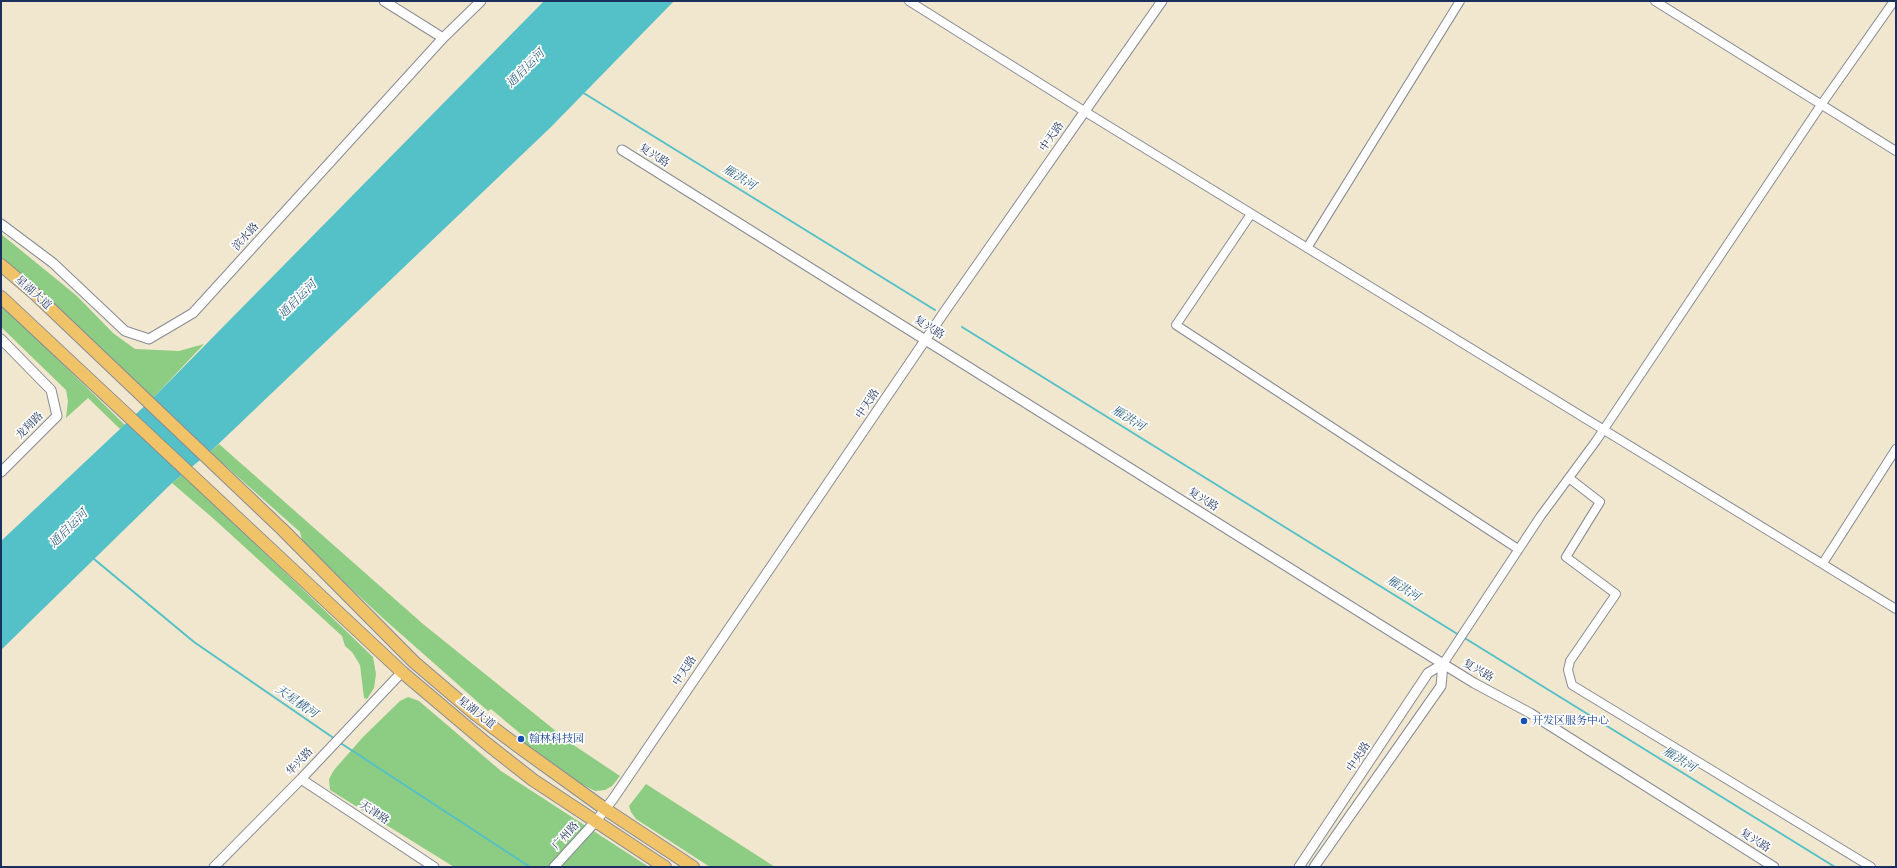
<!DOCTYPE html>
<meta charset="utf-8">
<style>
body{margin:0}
#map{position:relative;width:1897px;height:868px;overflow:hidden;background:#f1e7ce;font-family:Alegreya,serif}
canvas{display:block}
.frame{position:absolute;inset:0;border:2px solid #1b2f5e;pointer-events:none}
</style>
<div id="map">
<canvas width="1897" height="868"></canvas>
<div class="frame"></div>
</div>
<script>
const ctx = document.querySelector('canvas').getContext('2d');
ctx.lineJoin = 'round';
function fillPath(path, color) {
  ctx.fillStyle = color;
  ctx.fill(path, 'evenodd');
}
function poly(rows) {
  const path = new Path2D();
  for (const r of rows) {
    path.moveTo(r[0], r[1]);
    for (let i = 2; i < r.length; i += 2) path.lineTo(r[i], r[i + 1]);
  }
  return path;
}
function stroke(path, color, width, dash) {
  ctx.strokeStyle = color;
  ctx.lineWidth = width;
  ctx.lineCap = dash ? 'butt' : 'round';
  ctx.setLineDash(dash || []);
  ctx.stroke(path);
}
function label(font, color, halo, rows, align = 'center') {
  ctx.font = font + ' Alegreya,"Noto Serif SC",serif';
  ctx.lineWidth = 3.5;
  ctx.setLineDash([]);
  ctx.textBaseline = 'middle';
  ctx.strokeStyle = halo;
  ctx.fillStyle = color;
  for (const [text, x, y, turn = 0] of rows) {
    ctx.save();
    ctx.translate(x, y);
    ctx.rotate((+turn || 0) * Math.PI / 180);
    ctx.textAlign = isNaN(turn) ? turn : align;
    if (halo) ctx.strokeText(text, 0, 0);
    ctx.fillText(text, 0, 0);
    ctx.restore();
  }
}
const green = poly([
 [1,234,77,296,113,333,135,349,179,351,204,344,153,398,1,258],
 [1,306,34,336,125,425,120,429,88,398,66,418,68,401,66,390,1,327],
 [219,444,423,624,572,744,620,776,612,786,605,790,595,791,581,784,518,739,522,735,491,709,488,711,385,620,303,544,300,532,210,452],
 [183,474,373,657,376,674,374,688,367,699,364,698,360,665,352,652,345,646,342,636,215,520,172,483],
 [408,697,419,701,501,771,649,867,454,867,330,790,329,779,334,770,363,737,400,701],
 [646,784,775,867,710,867,636,819,631,812,629,806]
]);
const water = poly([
 [544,1,674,1,551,127,210,452,172,483,1,650,1,541,153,398]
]);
const stream = poly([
 [582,92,935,310],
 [962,327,1459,635],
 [94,559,194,642,335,739],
 [1463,637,1835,867],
 [339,742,530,867]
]);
const minor = poly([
 [909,1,1084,111,1896,609],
 [1655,1,1896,151],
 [1251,214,1176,325,1518,549],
 [1307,248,1460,1],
 [1569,478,1600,502,1566,557,1616,594,1570,661,1568,670,1572,685,1871,867],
 [1823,563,1896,449],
 [1443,664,1540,517,1596,441,1821,105,1894,1]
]);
const tertiary = poly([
 [384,1,443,38],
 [622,150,1398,636,1474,683,1530,713,1774,867],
 [1,224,53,263,125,331,149,339,193,313,443,38,481,1],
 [1,339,51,390,57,416,1,472],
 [301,779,434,867],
 [214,867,301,779,402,672],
 [554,867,596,821,613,799,945,311,1162,1],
 [1299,867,1428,673,1443,664],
 [1314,867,1441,686,1443,664]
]);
const primary = poly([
 [1,265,34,293,283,530,414,662,475,714,519,747,605,809,693,867],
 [1,297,402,672,486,743,533,780,665,867]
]);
const markers = [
 [1524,721,4,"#1a4fb4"],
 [521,739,4,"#1a4fb4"]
];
const streetNames = [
 ["中天路",1052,137,-55],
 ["复兴路",654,156,32],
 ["滨水路",246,237,-48],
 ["星湖大道",33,293,42],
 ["复兴路",929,328,32],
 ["中天路",868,404,-56],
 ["龙翔路",30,426,-45],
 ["复兴路",1203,500,32],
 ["中天路",685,671,-56],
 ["复兴路",1478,671,30],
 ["星湖大道",476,713,38],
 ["中央路",1359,757,-56],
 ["华兴路",300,762,-47],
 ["天津路",374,813,34],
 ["广州路",566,836,-47],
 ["复兴路",1755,841,32]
];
const transitNames = [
 ["开发区服务中心",1532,721],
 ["翰林科技园",529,739]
];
const waterNames = [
 ["通启运河",526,69,-45],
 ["雁洪河",739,178,32],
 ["通启运河",298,300,-45],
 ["雁洪河",1128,419,32],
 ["通启运河",69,529,-45],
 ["雁洪河",1403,589,32],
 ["天星横河",296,702,35],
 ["雁洪河",1679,760,32]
];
fillPath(green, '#8dcc83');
fillPath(water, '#53c1c7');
stroke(stream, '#53c1c7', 2);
stroke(minor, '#868b96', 10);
stroke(tertiary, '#868b96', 11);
stroke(primary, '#868b96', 14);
stroke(minor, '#fff', 8);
stroke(tertiary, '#fff', 9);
stroke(primary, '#f1c369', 12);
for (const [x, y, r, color] of markers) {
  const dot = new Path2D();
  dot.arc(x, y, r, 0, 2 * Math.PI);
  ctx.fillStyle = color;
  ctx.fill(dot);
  stroke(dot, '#fff', 1.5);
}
label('11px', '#1b2f5e', '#fff', streetNames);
label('11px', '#164399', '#fff', transitNames, 'left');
label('italic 12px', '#2f6283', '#fff', waterNames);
</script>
